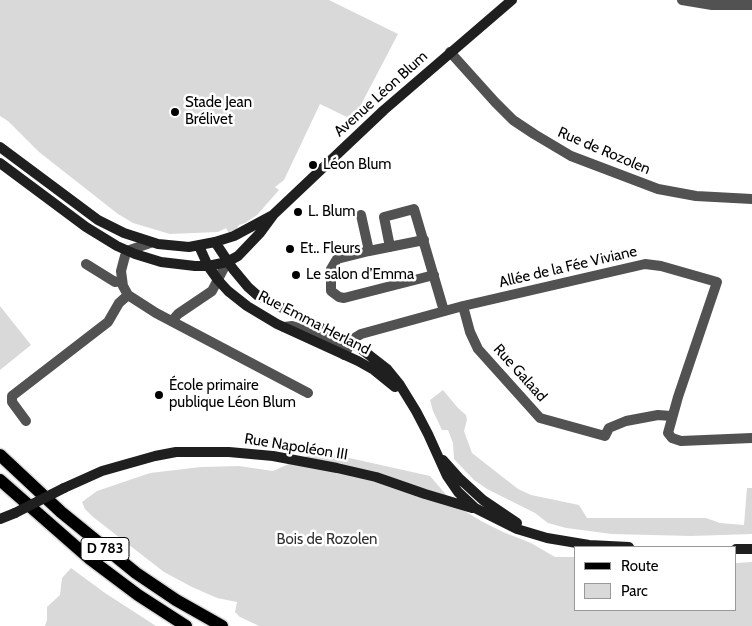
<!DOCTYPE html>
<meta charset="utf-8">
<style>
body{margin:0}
#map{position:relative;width:752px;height:626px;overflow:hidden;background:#fff;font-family:Cabin,sans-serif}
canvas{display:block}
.legend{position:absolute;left:574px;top:546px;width:162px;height:65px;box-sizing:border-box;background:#fff;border:1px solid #999;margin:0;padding:6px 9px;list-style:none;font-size:15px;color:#000}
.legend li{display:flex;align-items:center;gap:10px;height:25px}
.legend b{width:25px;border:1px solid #999}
</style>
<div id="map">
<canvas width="752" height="626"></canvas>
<ul class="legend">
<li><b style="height:6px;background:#000"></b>Route</li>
<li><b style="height:14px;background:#d9d9d9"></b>Parc</li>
</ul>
</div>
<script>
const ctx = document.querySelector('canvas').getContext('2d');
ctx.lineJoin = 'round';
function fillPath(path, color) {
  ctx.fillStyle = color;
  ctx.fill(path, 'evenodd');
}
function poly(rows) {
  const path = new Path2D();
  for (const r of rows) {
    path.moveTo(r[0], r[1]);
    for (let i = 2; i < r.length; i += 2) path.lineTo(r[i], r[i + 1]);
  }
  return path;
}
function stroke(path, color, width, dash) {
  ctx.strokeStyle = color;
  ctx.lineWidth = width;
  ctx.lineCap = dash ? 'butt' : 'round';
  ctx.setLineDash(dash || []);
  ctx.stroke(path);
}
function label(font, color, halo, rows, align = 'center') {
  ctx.font = font + ' Cabin,sans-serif';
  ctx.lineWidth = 5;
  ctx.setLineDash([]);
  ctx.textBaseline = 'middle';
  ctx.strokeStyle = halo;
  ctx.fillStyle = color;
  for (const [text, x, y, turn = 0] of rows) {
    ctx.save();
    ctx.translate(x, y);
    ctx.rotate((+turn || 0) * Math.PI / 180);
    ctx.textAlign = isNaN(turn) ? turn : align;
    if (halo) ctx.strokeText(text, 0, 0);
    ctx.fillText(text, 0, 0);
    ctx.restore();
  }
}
const green = poly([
 [0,0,329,0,398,34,353,120,320,104,284,180,275,187,279,190,257,215,245,223,239,225,236,230,230,235,226,228,218,232,170,234,133,223,118,214,39,152,8,121,0,116],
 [0,306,31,345,0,370],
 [443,390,458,408,466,415,467,420,464,431,472,453,518,489,531,495,579,505,587,518,706,518,720,523,744,525,747,488,752,488,752,534,691,536,612,534,566,528,548,523,535,513,487,489,474,480,454,459,453,443,448,430,442,430,433,411,430,400],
 [318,451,430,476,455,505,481,521,503,532,531,543,555,557,576,557,576,610,736,610,736,563,752,562,752,626,259,626,240,617,235,612,237,602,217,598,192,587,164,572,93,517,85,509,82,502,97,491,150,473,201,467,239,466,273,471],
 [71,568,105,593,156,626,45,626,47,620,47,607,60,595,62,578]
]);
const street = poly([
 [682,0,712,5,752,5],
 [450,52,495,102,513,120,534,134,571,156,658,189,696,196,752,199],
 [361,215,369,251,424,240],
 [150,243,127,251,125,256,121,271,123,286,128,295,156,313,308,393],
 [390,247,384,217,414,209,444,311],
 [369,251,337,259,331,269,331,291,339,297,344,298,434,275],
 [86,264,115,282,122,281],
 [463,306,645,264,661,266,717,282,678,397,668,433,672,438,681,441,752,438],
 [172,321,178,314,212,291,227,262],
 [284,327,292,326,305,330,347,349],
 [344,355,353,339,361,334,463,306,470,332,478,349,540,418,605,436,609,428,626,421,658,415,671,416],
 [26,421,12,402,12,396,108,322,119,303,128,295]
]);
const secondary = poly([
 [0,147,98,220,124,233,158,244,189,247,215,242,234,236,273,215],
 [0,163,86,227,117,246,135,254,161,262,195,266,208,266,227,262,238,256,260,233,274,214,384,110,512,0],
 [215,242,233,269,248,287,257,295,360,348,387,369,400,385,416,411,428,434,447,476,458,492,475,508,517,529,547,538,589,545,629,547],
 [199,246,208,266,218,280,228,291,247,306,277,324,358,361,374,370,395,387],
 [443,460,460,479,483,500,517,523],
 [64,488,102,471,155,456,176,452,229,452,273,456,337,468,376,477,425,494,472,508],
 [0,519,15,513],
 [736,549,752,549]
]);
const primary = poly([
 [0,455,61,512,136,573,176,600,222,626],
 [0,480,90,559,138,595,186,626]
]);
const secondaryBridge = poly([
 [15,513,64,488]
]);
const markers = [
 [175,112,5,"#000"],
 [313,165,5,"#000"],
 [298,212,5,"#000"],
 [290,249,5,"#000"],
 [296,275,5,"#000"],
 [159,395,5,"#000"]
];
const shields = [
 [105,549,48]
];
const shieldNames = [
 ["D 783",105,549]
];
const streetNames = [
 ["Avenue Léon Blum",381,94,-42],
 ["Rue de Rozolen",604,151,23],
 ["Allée de la Fée Viviane",568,267,-13],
 ["Rue Emma Herland",314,323,27],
 ["Rue Galaad",520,373,48],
 ["Rue Napoléon III",296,447,9]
];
const poiNames = [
 ["Stade Jean",185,103],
 ["Brélivet",185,120],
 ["Léon Blum",323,165],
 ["L. Blum",308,212],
 ["Et.. Fleurs",300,249],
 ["Le salon d’Emma",306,275],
 ["École primaire",169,386],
 ["publique Léon Blum",169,403]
];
const parkNames = [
 ["Bois de Rozolen",327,540]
];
fillPath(green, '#d9d9d9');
stroke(primary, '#dbdbdb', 15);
stroke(street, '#525252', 10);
stroke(secondary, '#1f1f1f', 10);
stroke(primary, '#000', 12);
stroke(secondaryBridge, '#1f1f1f', 10);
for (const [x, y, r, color] of markers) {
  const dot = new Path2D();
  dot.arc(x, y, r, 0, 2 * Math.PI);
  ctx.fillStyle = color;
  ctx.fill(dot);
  stroke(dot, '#fff', 2);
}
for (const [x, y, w] of shields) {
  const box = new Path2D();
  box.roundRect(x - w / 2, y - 11.5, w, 23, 4);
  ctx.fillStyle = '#fff';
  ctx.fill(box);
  stroke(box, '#000', 1);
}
label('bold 14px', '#000', null, shieldNames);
label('15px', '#000', '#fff', streetNames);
label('15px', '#000', '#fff', poiNames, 'left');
label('15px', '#303030', '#fff', parkNames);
</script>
